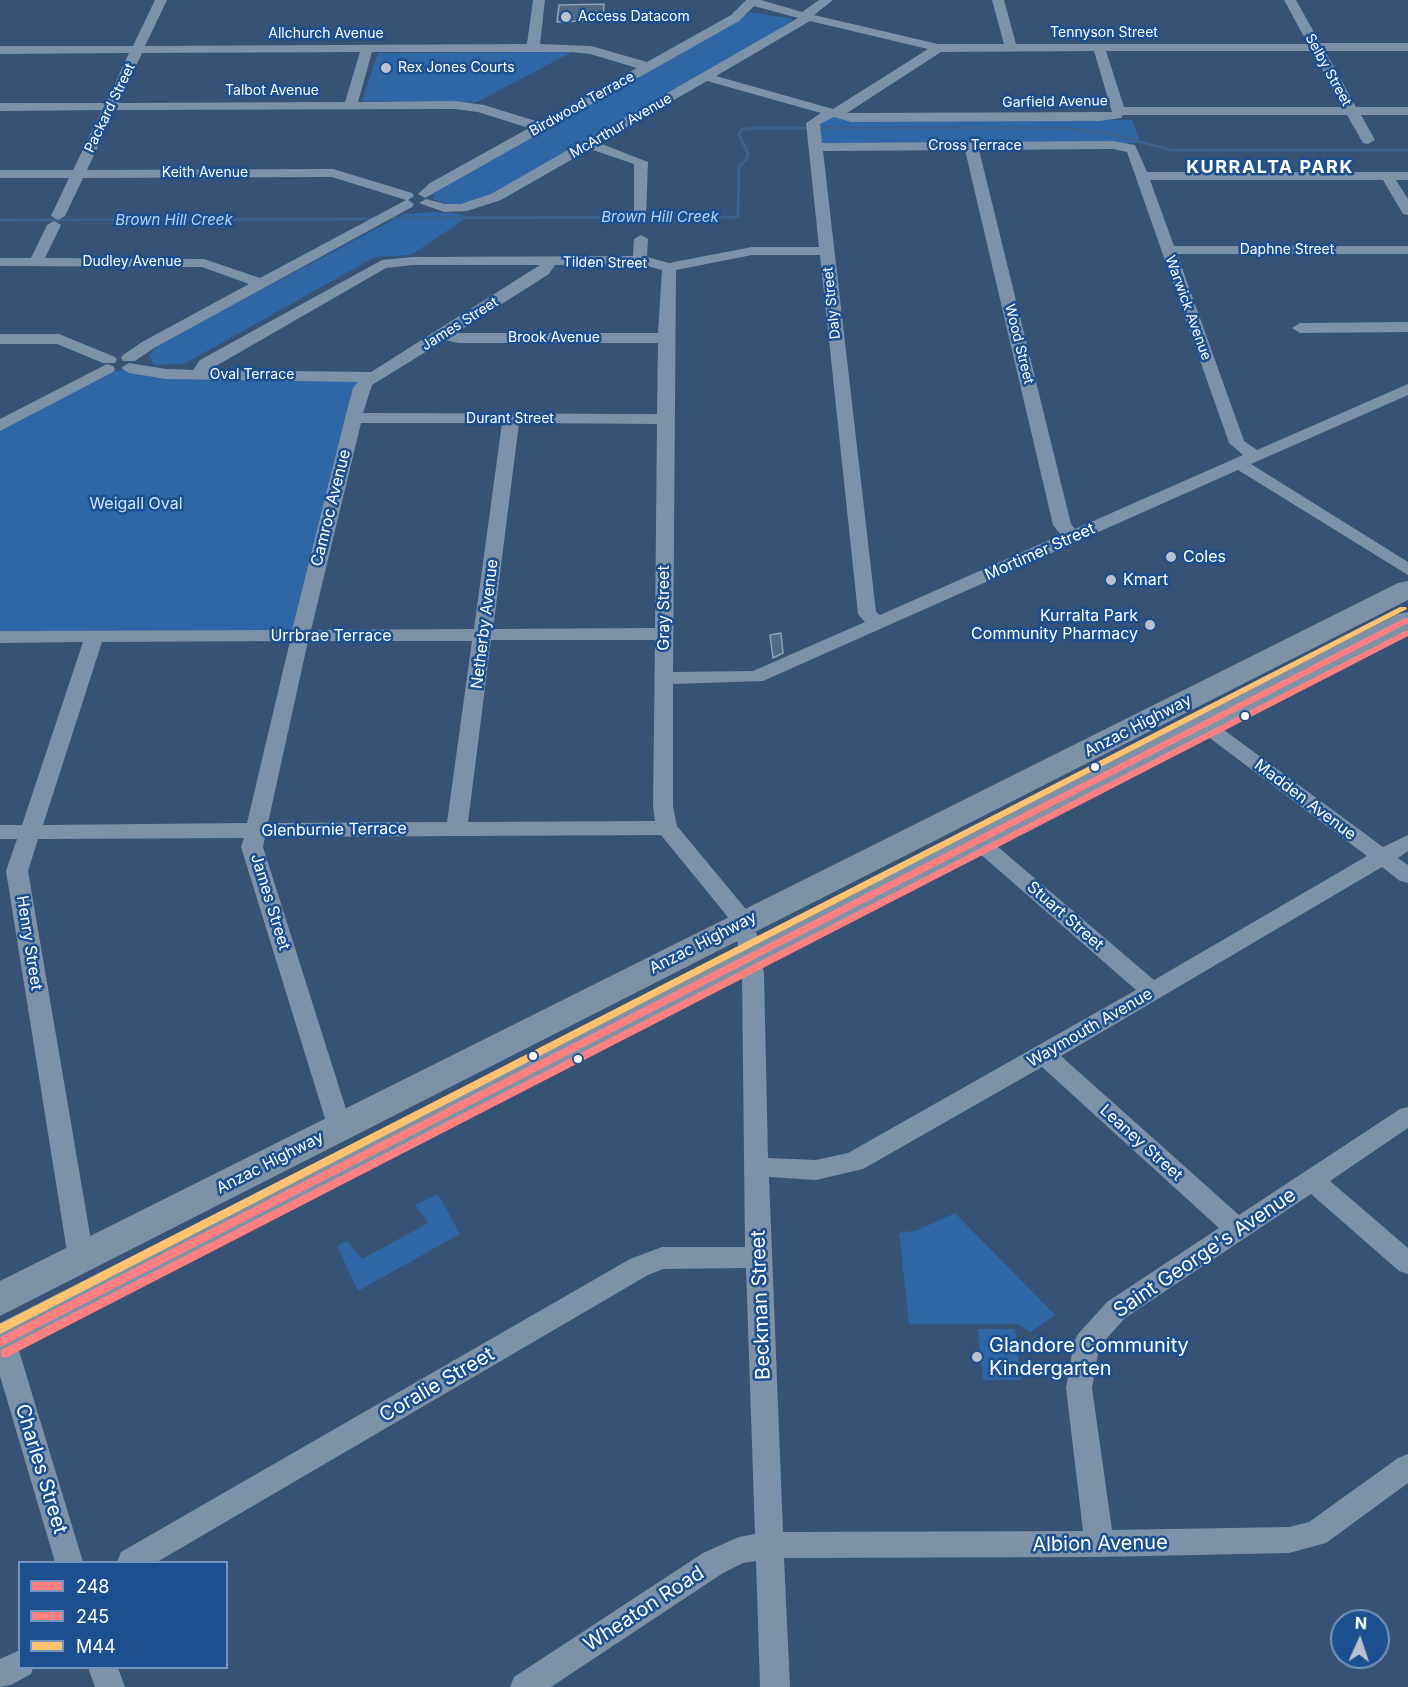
<!DOCTYPE html>
<style>
body{margin:0}
#map{position:relative;width:1408px;height:1687px;overflow:hidden;background:#365274;font-family:Inter,sans-serif}
canvas{display:block}
.legend{position:absolute;left:18px;top:1561px;width:210px;height:108px;box-sizing:border-box;background:#1b4f8f;border:2px solid #7695bc;margin:0;padding:8px 10px;list-style:none;font-size:18px;color:#fff}
.legend li{display:flex;align-items:center;gap:12px;height:30px}
.legend b{width:30px;border:2px solid #7695bc}
.north{position:absolute;left:1330px;top:1609px;width:60px;height:60px;box-sizing:border-box;background:#1b4f8f;border:2px solid #7695bc;border-radius:50%;rotate:3deg;font-size:16px;font-weight:700;line-height:24px;text-align:center;color:#fff}
.north::after{content:'';display:block;margin:auto;width:21px;height:27px;background:#b9c2ce;clip-path:polygon(50% 0,100% 100%,50% 72%,0 100%)}
</style>
<div id="map">
<canvas width="1408" height="1687"></canvas>
<ul class="legend">
<li><b style="height:8px;background:#ff8080"></b>248</li>
<li><b style="height:8px;background:#ff8080"></b>245</li>
<li><b style="height:8px;background:#fec271"></b>M44</li>
</ul>
<div class="north">N</div>
</div>
<script>
const ctx = document.querySelector('canvas').getContext('2d');
ctx.lineJoin = 'round';
function fillPath(path, color) {
  ctx.fillStyle = color;
  ctx.fill(path, 'evenodd');
}
function poly(rows) {
  const path = new Path2D();
  for (const r of rows) {
    path.moveTo(r[0], r[1]);
    for (let i = 2; i < r.length; i += 2) path.lineTo(r[i], r[i + 1]);
  }
  return path;
}
function stroke(path, color, width, dash) {
  ctx.strokeStyle = color;
  ctx.lineWidth = width;
  ctx.lineCap = dash ? 'butt' : 'round';
  ctx.setLineDash(dash || []);
  ctx.stroke(path);
}
function label(font, color, halo, rows, align = 'center') {
  ctx.font = font + ' Inter,sans-serif';
  ctx.lineWidth = 5;
  ctx.setLineDash([]);
  ctx.textBaseline = 'middle';
  ctx.strokeStyle = halo;
  ctx.fillStyle = color;
  for (const [text, x, y, turn = 0] of rows) {
    ctx.save();
    ctx.translate(x, y);
    ctx.rotate((+turn || 0) * Math.PI / 180);
    ctx.textAlign = isNaN(turn) ? turn : align;
    if (halo) ctx.strokeText(text, 0, 0);
    ctx.fillText(text, 0, 0);
    ctx.restore();
  }
}
const green = poly([
 [750,12,793,19,781,29,498,192,461,205,451,206,433,199,434,194,442,187],
 [572,52,477,102,362,101,378,53],
 [831,114,1132,120,1141,143,815,147,814,121],
 [433,212,459,214,468,217,411,255,375,257,184,364,154,365,149,355,159,344,404,214],
 [129,368,356,375,361,389,300,637,0,637,0,426,107,369,118,371],
 [438,1194,460,1234,358,1291,337,1246,347,1241,362,1259,428,1223,415,1205],
 [955,1213,1055,1315,1031,1332,1017,1324,909,1324,899,1233,918,1230],
 [978,1329,1015,1329,1021,1380,983,1380]
]);
const stream = poly([
 [385,218,738,217,739,166,747,159,748,153,739,134,741,130,753,128,1060,128,1107,133,1171,150,1408,150],
 [0,220,376,219]
]);
const building = poly([
 [604,4,603,20,557,22,559,5,604,4],
 [781,633,783,653,773,658,770,635,781,633]
]);
const minor = poly([
 [155,0,167,0,145,46,527,44,533,0,545,0,540,44,591,46,647,62,731,15,746,0,761,0,802,12,819,0,833,0,814,15,938,44,1004,44,992,0,1004,0,1016,44,1308,44,1284,0,1296,0,1320,43,1408,43,1408,51,1325,51,1356,107,1408,107,1408,115,1361,115,1375,140,1368,144,1363,143,1347,115,1123,115,1121,118,1099,121,851,122,834,117,820,124,822,143,1113,141,1135,145,1147,172,1408,172,1408,180,1396,180,1408,199,1408,215,1403,214,1383,180,1150,180,1174,246,1408,246,1408,254,1177,254,1244,441,1257,450,1408,384,1408,395,1251,464,1408,562,1408,575,1238,470,763,681,673,684,673,806,677,826,745,908,759,939,764,974,768,1158,816,1160,848,1153,1136,990,970,845,967,840,970,835,984,835,1154,980,1367,856,1195,727,1192,723,1195,719,1209,719,1383,847,1408,835,1408,851,1398,858,1408,865,1408,883,1400,881,1382,867,1061,1056,1239,1215,1400,1109,1408,1107,1408,1128,1330,1181,1408,1248,1408,1274,1399,1271,1311,1194,1125,1318,1099,1347,1092,1388,1112,1530,1289,1527,1309,1522,1398,1458,1408,1454,1408,1483,1326,1543,1289,1553,1099,1557,784,1558,790,1687,760,1687,756,1561,743,1563,723,1573,551,1687,510,1687,514,1677,703,1553,739,1537,755,1534,746,1268,663,1269,648,1275,157,1562,117,1562,121,1552,630,1259,662,1247,745,1247,742,974,737,939,727,916,661,835,265,837,263,847,352,1128,349,1135,340,1137,331,1135,328,1128,241,847,244,838,38,839,28,871,94,1258,90,1265,81,1269,72,1265,68,1258,6,871,17,839,0,839,0,825,22,825,83,642,0,643,0,631,292,630,345,418,353,388,358,382,166,379,129,373,121,368,129,363,166,369,193,370,200,360,382,260,413,257,633,256,634,239,641,235,648,239,647,257,669,263,752,247,819,247,806,123,821,113,707,81,599,143,648,162,646,216,641,217,634,213,634,164,590,149,501,200,467,211,444,212,419,203,426,199,445,204,461,204,491,194,798,18,754,6,739,21,425,198,418,194,430,183,529,128,478,112,455,109,115,110,87,170,333,169,412,193,414,196,408,200,414,204,412,207,154,348,135,361,123,361,121,358,123,355,142,342,249,284,202,267,0,266,0,258,31,258,47,225,54,221,61,225,45,258,204,259,260,278,406,200,332,177,83,178,65,216,58,220,51,216,69,178,0,178,0,170,73,170,102,110,0,111,0,103,106,103,129,53,0,54,0,46,133,46,155,0],
 [810,21,928,49,833,109,716,76,810,21],
 [1094,51,1112,112,847,113,941,52,1094,51],
 [1106,51,1312,51,1343,107,1124,107,1106,51],
 [360,52,345,102,119,103,142,53,360,52],
 [372,52,571,52,590,54,637,68,539,122,484,105,455,101,358,102,372,52],
 [1113,149,1127,152,1229,443,1243,455,1075,529,1071,524,979,150,1113,149],
 [965,150,1053,525,1061,535,880,615,876,612,823,151,965,150],
 [752,255,820,255,858,614,865,622,753,671,673,672,676,270,752,255],
 [640,264,662,270,658,333,456,333,549,274,555,265,640,264],
 [413,265,540,265,371,372,209,370,386,268,413,265],
 [445,340,459,343,658,343,657,414,363,413,372,385,445,340],
 [361,423,502,423,474,629,311,630,361,423],
 [519,423,657,424,655,628,493,629,519,423],
 [491,640,655,640,653,806,655,821,468,822,491,640],
 [290,641,247,823,43,825,102,642,290,641],
 [308,641,472,641,447,822,268,823,308,641],
 [1042,1067,1219,1228,1107,1302,1078,1334,1074,1342,1066,1388,1083,1531,783,1532,769,1177,816,1180,863,1169,1042,1067],
 [1408,322,1408,332,1300,333,1292,328,1300,323,1408,322],
 [0,334,59,334,115,357,117,360,115,363,103,363,57,344,0,344,0,334],
 [107,364,113,366,115,369,113,372,0,431,0,419,107,364],
 [3,1330,12,1333,16,1341,83,1562,55,1562,0,1376,0,1331,3,1330],
 [20,1650,20,1668,33,1668,31,1674,11,1685,0,1687,0,1659,20,1650],
 [88,1668,118,1668,125,1687,95,1687,88,1668]
]);
const highway = poly([
 [1408,581,1408,600,0,1316,0,1281,1398,583,1408,581],
 [1408,612,1408,631,0,1359,0,1323,1398,614,1408,612]
]);
const bus1 = poly([
 [1405,618,1408,618,1408,623,0,1347,0,1337,1405,618]
]);
const bus2 = poly([
 [1405,631,1408,631,1408,636,9,1356,5,1358,1,1356,1,1350,1405,631]
]);
const bus3 = poly([
 [1400,607,1406,607,1407,609,0,1334,0,1324,1400,607]
]);
const markers = [
 [566,17,6,"#b9c2ce"],
 [386,68,6,"#b9c2ce"],
 [1171,557,6,"#b9c2ce"],
 [1111,580,6,"#b9c2ce"],
 [1150,625,6,"#b9c2ce"],
 [1245,716,5,"#fff"],
 [1095,767,5,"#fff"],
 [533,1056,5,"#fff"],
 [578,1059,5,"#fff"],
 [977,1357,6,"#b9c2ce"]
];
const farPoinames = [
 ["Access Datacom",578,17],
 ["Rex Jones Courts",398,68]
];
const farStreetnames = [
 ["Tennyson Street",1104,33],
 ["Allchurch Avenue",326,34],
 ["Selby Street",1328,70,61],
 ["Talbot Avenue",272,91],
 ["Garfield Avenue",1055,102,-1],
 ["Birdwood Terrace",582,104,-29],
 ["Packard Street",110,108,-64],
 ["McArthur Avenue",621,126,-30],
 ["Cross Terrace",975,146],
 ["Keith Avenue",205,173],
 ["Daphne Street",1287,250],
 ["Dudley Avenue",132,262],
 ["Tilden Street",605,263,1],
 ["Daly Street",832,303,-96],
 ["Warwick Avenue",1188,308,70],
 ["James Street",460,324,-32],
 ["Brook Avenue",554,338],
 ["Wood Street",1019,344,76],
 ["Oval Terrace",252,375],
 ["Durant Street",510,419]
];
const farWaternames = [
 ["Brown Hill Creek",660,217],
 ["Brown Hill Creek",174,220]
];
const parkNames = [
 ["Weigall Oval",136,504]
];
const streetNames = [
 ["Camroc Avenue",331,508,-76],
 ["Mortimer Street",1040,552,-24],
 ["Gray Street",664,608,-90],
 ["Netherby Avenue",485,624,-83],
 ["Urrbrae Terrace",331,636],
 ["Anzac Highway",1138,726,-27],
 ["Madden Avenue",1305,800,37],
 ["Glenburnie Terrace",334,830,-1],
 ["James Street",270,902,73],
 ["Stuart Street",1065,916,41],
 ["Henry Street",29,943,81],
 ["Anzac Highway",703,943,-27],
 ["Waymouth Avenue",1090,1028,-30],
 ["Leaney Street",1141,1143,42],
 ["Anzac Highway",270,1163,-27]
];
const poiNames = [
 ["Coles",1183,557],
 ["Kmart",1123,580],
 ["Kurralta Park",1138,616,"right"],
 ["Community Pharmacy",1138,634,"right"]
];
const farDistrictnames = [
 ["KURRALTA PARK",1270,168]
];
const nearStreetnames = [
 ["Saint George's Avenue",1205,1253,-34],
 ["Beckman Street",761,1305,-92],
 ["Coralie Street",437,1385,-30],
 ["Charles Street",41,1469,73],
 ["Albion Avenue",1100,1544,-1],
 ["Wheaton Road",644,1609,-33]
];
const nearPoinames = [
 ["Glandore Community",989,1346],
 ["Kindergarten",989,1369]
];
fillPath(green, '#2f66a5');
stroke(stream, '#3b618d', 3);
fillPath(building, '#526984');
stroke(building, '#92a2b6', 1.5);
fillPath(minor, '#7d92a8');
fillPath(highway, '#7e92a7');
fillPath(bus1, '#ff8080');
fillPath(bus2, '#ff8080');
fillPath(bus3, '#fec271');
for (const [x, y, r, color] of markers) {
  const dot = new Path2D();
  dot.arc(x, y, r, 0, 2 * Math.PI);
  ctx.fillStyle = color;
  ctx.fill(dot);
  stroke(dot, '#1b4f8f', 2);
}
label('14px', '#fff', '#1b4f8f', farPoinames, 'left');
label('14px', '#fff', '#1b4f8f', farStreetnames);
label('italic 15px', '#b5d3f5', '#1b4f8f', farWaternames);
label('16px', '#cfe3fa', '#1b4f8f', parkNames);
label('16px', '#fff', '#1b4f8f', streetNames);
label('16px', '#fff', '#1b4f8f', poiNames, 'left');
ctx.letterSpacing = '1.5px';
label('bold 18px', '#fff', '#1b4f8f', farDistrictnames);
ctx.letterSpacing = '0px';
label('20px', '#fff', '#1b4f8f', nearStreetnames);
label('20px', '#fff', '#1b4f8f', nearPoinames, 'left');
</script>
